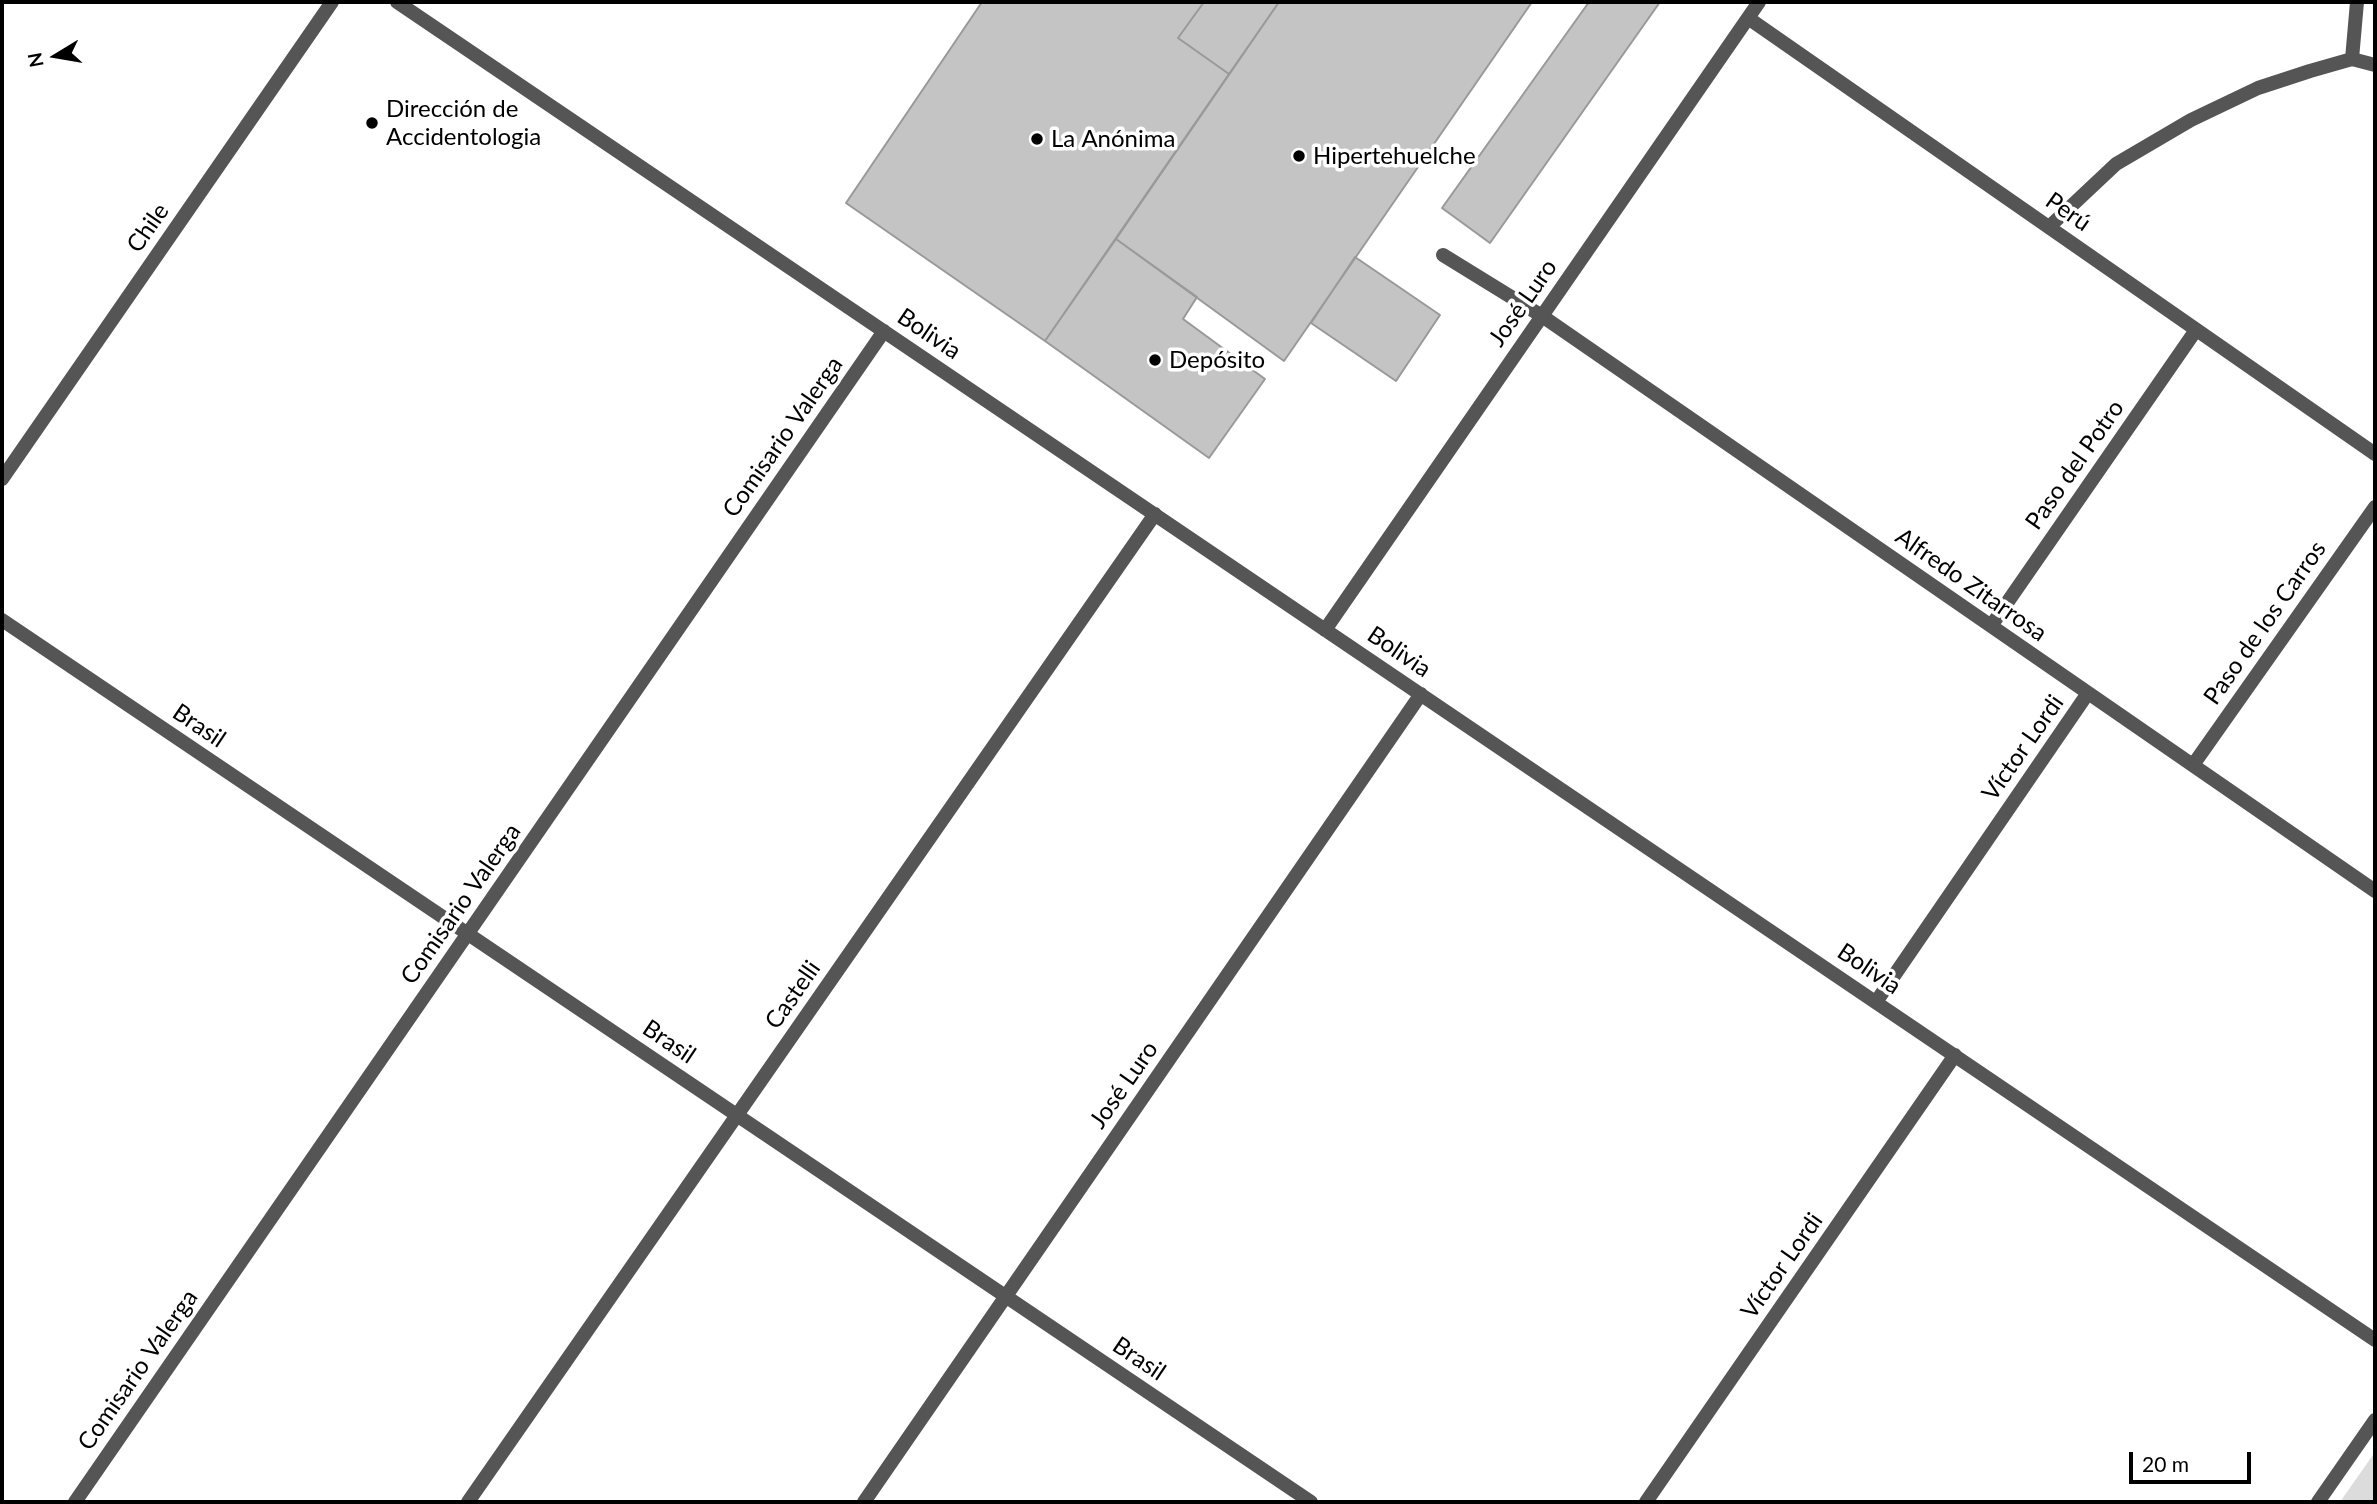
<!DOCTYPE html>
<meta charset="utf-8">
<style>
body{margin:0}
#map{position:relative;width:2377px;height:1504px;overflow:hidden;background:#fff;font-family:Lato,sans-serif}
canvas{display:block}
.frame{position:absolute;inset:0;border:4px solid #000;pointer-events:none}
.north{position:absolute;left:21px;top:21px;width:70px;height:70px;-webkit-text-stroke:5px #fff;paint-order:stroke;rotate:259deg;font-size:19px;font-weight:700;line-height:28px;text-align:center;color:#000}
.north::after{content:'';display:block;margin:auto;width:24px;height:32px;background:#000;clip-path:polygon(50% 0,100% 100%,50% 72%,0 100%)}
.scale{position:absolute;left:2129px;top:1452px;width:122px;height:32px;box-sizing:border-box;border:4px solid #000;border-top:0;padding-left:9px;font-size:21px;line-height:24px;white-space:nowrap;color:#000;-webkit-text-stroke:5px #fff;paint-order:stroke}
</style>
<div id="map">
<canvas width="2377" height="1504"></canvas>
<div class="frame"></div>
<div class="north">N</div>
<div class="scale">20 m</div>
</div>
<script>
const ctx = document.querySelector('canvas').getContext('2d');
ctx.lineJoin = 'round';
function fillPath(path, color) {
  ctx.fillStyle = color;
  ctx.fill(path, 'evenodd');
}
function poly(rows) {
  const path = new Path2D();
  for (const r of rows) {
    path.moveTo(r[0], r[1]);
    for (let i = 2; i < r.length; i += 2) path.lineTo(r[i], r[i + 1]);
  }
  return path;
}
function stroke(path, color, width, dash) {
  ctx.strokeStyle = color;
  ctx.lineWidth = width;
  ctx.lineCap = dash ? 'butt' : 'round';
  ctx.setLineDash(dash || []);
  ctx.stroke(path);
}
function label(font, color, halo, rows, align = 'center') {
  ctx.font = font + ' Lato,sans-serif';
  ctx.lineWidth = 7;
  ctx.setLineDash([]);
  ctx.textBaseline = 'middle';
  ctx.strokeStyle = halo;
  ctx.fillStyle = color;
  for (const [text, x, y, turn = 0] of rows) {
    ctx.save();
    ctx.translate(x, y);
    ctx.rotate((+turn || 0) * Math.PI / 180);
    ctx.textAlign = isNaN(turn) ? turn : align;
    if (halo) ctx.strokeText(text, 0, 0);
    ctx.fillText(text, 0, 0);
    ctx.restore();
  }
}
const green = poly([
 [2375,1452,2375,1502,2340,1502]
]);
const building = poly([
 [982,2,1204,2,1178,38,1229,74,1045,341,846,203,982,2],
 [1204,2,1279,2,1229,74,1178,38,1204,2],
 [1279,2,1532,2,1284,361,1116,239,1279,2],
 [1589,2,1660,2,1490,243,1442,208,1589,2],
 [1116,239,1197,297,1183,319,1265,379,1209,458,1045,341,1116,239],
 [1355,257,1440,315,1396,381,1311,323,1355,257]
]);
const path = poly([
 [2374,1502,2375,1501]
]);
const service = poly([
 [1443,255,1542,316]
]);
const minor = poly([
 [397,2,2375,1340],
 [1748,18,2375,454],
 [2352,59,2357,2],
 [2049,227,2116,164,2191,120,2258,88,2310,71,2352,59,2375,65],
 [1542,316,2375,891],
 [2,479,332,2],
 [2,620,1311,1502],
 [1991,626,2196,330],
 [1325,630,1759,2],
 [2193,765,2375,507],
 [1876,1002,2088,693],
 [75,1502,884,331],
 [468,1502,1155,514],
 [864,1502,1421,694],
 [1646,1502,1955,1055]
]);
const tertiary = poly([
 [2318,1502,2375,1420]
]);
const markers = [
 [372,123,7,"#000"],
 [1037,139,7,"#000"],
 [1299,156,7,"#000"],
 [1155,360,7,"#000"]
];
const poiNames = [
 ["Dirección de",386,109],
 ["Accidentologia",386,137],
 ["La Anónima",1051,139],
 ["Hipertehuelche",1313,156],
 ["Depósito",1169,360]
];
const streetNames = [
 ["Perú",2068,212,35],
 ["Chile",148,228,-55],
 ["José Luro",1523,303,-55],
 ["Bolivia",929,334,34],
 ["Comisario Valerga",783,437,-55],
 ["Paso del Potro",2075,465,-55],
 ["Alfredo Zitarrosa",1971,585,35],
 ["Paso de los Carros",2265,623,-55],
 ["Bolivia",1399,652,34],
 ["Brasil",199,726,34],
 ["Víctor Lordi",2023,748,-55],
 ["Comisario Valerga",461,904,-55],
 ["Bolivia",1869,969,34],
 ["Castelli",793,995,-55],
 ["Brasil",669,1042,34],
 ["José Luro",1124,1085,-55],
 ["Víctor Lordi",1782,1266,-55],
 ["Brasil",1139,1359,34],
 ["Comisario Valerga",138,1370,-55]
];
fillPath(green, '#dcdcdc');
fillPath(building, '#c4c4c4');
stroke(building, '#999', 2);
stroke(path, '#777', 4.5, [2, 3.5]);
stroke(service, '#555', 14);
stroke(minor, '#555', 14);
stroke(tertiary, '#555', 14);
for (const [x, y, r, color] of markers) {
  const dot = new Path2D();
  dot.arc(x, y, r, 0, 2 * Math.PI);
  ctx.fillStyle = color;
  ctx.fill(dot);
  stroke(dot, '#fff', 2.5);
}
label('24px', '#000', '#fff', poiNames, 'left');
label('24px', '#000', '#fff', streetNames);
</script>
